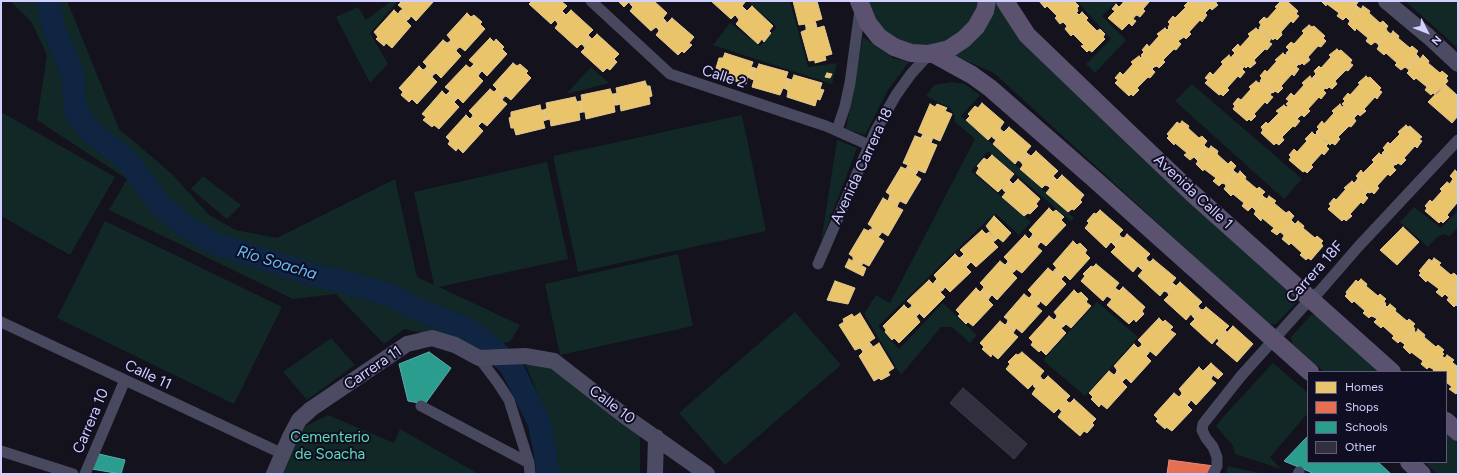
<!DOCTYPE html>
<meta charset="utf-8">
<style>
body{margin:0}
#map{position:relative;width:1459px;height:475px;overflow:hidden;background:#14121d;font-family:Figtree,sans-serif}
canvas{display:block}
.frame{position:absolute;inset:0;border:2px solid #d2d0fe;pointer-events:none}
.legend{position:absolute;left:1307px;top:371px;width:140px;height:92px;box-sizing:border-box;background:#100e22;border:1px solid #5e5c7a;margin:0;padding:5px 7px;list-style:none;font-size:12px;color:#d2d0fe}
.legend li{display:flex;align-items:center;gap:8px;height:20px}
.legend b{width:20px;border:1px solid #5e5c7a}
.north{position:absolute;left:1407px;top:12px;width:40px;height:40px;-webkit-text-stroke:3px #100e22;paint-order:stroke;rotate:132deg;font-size:11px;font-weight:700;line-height:16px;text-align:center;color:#d2d0fe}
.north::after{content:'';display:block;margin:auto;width:14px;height:18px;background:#d2d0fe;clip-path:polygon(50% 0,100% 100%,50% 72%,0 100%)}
</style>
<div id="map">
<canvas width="1459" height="475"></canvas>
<div class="frame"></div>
<ul class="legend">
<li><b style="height:11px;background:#e9c46a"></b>Homes</li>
<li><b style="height:11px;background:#e76f51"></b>Shops</li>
<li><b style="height:11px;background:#2a9d8f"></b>Schools</li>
<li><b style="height:11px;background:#32303f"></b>Other</li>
</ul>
<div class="north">N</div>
</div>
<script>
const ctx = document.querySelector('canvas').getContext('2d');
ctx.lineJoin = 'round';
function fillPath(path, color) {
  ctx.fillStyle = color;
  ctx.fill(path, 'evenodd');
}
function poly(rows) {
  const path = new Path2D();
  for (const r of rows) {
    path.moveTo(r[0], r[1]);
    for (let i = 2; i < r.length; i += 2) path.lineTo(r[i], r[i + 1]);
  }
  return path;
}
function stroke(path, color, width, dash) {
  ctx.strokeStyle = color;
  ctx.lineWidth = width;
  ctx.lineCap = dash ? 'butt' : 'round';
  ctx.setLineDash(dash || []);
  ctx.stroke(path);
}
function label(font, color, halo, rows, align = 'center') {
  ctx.font = font + ' Figtree,sans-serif';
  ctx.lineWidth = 4;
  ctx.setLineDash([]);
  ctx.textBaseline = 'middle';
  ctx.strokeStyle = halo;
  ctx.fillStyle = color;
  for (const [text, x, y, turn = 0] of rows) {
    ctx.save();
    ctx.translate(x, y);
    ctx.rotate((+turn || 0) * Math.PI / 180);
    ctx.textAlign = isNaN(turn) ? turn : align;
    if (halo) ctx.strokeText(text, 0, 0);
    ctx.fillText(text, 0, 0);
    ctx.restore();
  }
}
const green = poly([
 [10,1,69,1,68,3,119,129,172,174,209,215,236,230,277,238,395,179,417,277,434,285,414,192,547,162,568,259,439,287,520,325,510,342,479,346,404,329,384,344,336,294,293,299,109,210,127,179,37,120,47,55,31,21],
 [391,1,398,1,370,33,388,64,370,83,336,17,358,7,366,20],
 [748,1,790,1,808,67,837,63,832,84,713,45,730,23,760,46,777,27],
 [867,1,979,1,970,23,944,43,927,47,910,45,894,39,881,29],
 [994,1,997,1,1293,295,1296,303,1276,324,1268,324,994,73,953,55],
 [1077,1,1117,1,1102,16,1126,40,1095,73,1086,64,1111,39],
 [1405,1,1458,1,1458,48],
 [863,37,893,58,909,62,888,90,865,135,846,129],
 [591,67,609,83,566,94],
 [952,82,965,84,980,95,961,116,1074,218,1071,221,988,151,971,171,1031,222,1019,235,995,213,878,326,899,349,943,303,977,335,970,343,952,327,941,327,901,375,864,314,876,295,890,303,975,139,954,121,955,116,950,108,926,96,934,85],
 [1192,84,1302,179,1284,199,1175,101],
 [1,112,115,177,70,255,1,216],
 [742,115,766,231,578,272,553,156],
 [837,140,857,148,821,243],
 [203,176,241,205,227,219,191,189],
 [1414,207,1441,228,1458,210,1458,227,1450,236,1444,234,1436,238,1428,247,1400,222],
 [105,221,282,307,234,404,57,318],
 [678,254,693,326,560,355,545,284],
 [1097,302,1138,337,1085,396,1043,360],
 [795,312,841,365,725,465,679,413],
 [1311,315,1321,315,1383,372,1324,372,1293,345,1291,337],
 [331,338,355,365,307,400,283,372],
 [522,356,553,365,640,426,640,474,555,474,546,413],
 [1273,363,1308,393,1308,413,1270,457,1281,469,1235,454,1233,446,1216,426,1224,416],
 [328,415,394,443,400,429,475,472,474,474,280,474,300,429],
 [1446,430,1458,441,1458,474,1437,474,1424,462,1446,462],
 [1228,466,1264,474,1226,474]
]);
const homes = poly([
 [402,1,434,1,416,21,411,16,409,19,400,11,403,9,398,5,402,1],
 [532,1,561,1,567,6,562,11,564,13,556,21,555,20,551,24,529,4,532,1],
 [618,1,634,1,631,5,629,2,624,7,618,1],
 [634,1,654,1,667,13,663,18,665,20,658,29,656,27,651,31,630,11,633,7,631,5,634,1],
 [711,1,746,1,742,6,745,9,737,17,735,15,731,19,711,1],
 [793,1,817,1,822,19,815,21,816,24,806,27,805,24,799,25,793,1],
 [1039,1,1069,1,1071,3,1074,1,1079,6,1077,8,1078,11,1065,24,1063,22,1060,24,1055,18,1057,16,1047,6,1045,8,1039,1],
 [1124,1,1150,1,1143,9,1145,11,1140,17,1137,15,1135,16,1122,4,1124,1],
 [1189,1,1197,1,1207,11,1205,13,1207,15,1202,22,1200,20,1189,32,1191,34,1186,39,1184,37,1181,39,1168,27,1170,24,1168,22,1173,16,1175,18,1186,7,1184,6,1189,1],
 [1197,1,1217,1,1216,3,1218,5,1212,10,1210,8,1207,11,1197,1],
 [1281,1,1285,2,1287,1,1298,11,1296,14,1299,16,1293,23,1291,21,1281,32,1282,35,1277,40,1275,38,1273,40,1259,28,1261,25,1259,22,1264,17,1267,19,1277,8,1275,7,1281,1],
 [1321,1,1359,1,1356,5,1358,7,1348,19,1346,17,1343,20,1337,16,1339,13,1327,4,1326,6,1321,1],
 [1116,4,1119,7,1122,4,1135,16,1133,19,1136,21,1132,26,1129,23,1122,30,1108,18,1115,11,1112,9,1116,4],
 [752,6,773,26,769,31,771,33,764,42,762,39,758,44,736,24,739,20,737,17,745,9,747,11,752,6],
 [1363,6,1370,11,1369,13,1380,23,1383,21,1388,26,1386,29,1388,32,1378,44,1375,42,1371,45,1366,41,1368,38,1356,28,1355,31,1348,24,1350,21,1348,19,1358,7,1361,9,1363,6],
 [394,10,398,14,400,11,409,19,406,21,411,26,392,48,386,43,384,46,376,39,378,37,374,32,394,10],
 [571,10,593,30,588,35,590,37,583,45,581,44,577,48,555,28,558,24,556,21,564,13,566,15,571,10],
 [1082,12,1088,18,1086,20,1097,31,1100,29,1105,34,1103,37,1105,39,1092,52,1089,50,1087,52,1081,46,1084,45,1073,34,1071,36,1065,29,1067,26,1065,24,1077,13,1079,15,1082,12],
 [467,13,471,17,474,15,482,22,480,24,485,29,465,51,460,47,457,49,449,42,451,40,447,35,467,13],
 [672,18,694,37,689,43,692,45,684,53,682,51,678,55,656,35,659,31,658,29,665,20,667,23,672,18],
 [816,24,817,28,824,26,832,54,825,56,826,60,815,63,815,60,809,61,801,32,806,30,806,27,816,24],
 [1309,25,1312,27,1314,26,1325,36,1323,38,1326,41,1321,47,1318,46,1308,57,1310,60,1304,65,1302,63,1300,65,1286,53,1289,50,1286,47,1291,42,1294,44,1304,33,1302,31,1309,25],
 [1165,28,1167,30,1169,28,1181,39,1178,41,1181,44,1176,50,1174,49,1163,60,1165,62,1159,68,1157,66,1154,67,1141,55,1144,52,1142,50,1147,44,1149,47,1159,36,1157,34,1165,28],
 [1256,28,1258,30,1260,29,1271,39,1269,42,1272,44,1267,50,1265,49,1254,60,1256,63,1250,68,1248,66,1246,68,1232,56,1235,53,1232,50,1238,44,1240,47,1250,36,1248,34,1256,28],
 [1393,31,1399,36,1398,38,1410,48,1412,46,1418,51,1416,54,1418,56,1408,69,1405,67,1401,70,1395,65,1397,63,1386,53,1384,55,1377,49,1379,46,1378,44,1388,32,1391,34,1393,31],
 [597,34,619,54,614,59,617,62,610,70,607,68,603,72,581,52,585,48,583,45,590,37,592,39,597,34],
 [490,38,494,42,496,39,504,47,502,49,507,54,487,76,482,71,480,73,472,66,474,64,469,60,490,38],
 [443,40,447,43,449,42,457,49,456,51,461,56,441,78,436,73,433,75,426,68,427,66,423,62,443,40],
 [1337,49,1339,51,1341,50,1352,60,1350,63,1353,65,1348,71,1346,70,1335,81,1337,84,1332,89,1329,87,1327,89,1313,77,1316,74,1314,71,1319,66,1321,68,1331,57,1329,55,1337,49],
 [725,53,753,62,751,67,755,68,751,79,748,77,746,84,717,76,719,69,716,68,719,58,723,58,725,53],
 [1283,53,1285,55,1287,54,1299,64,1296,67,1299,69,1294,76,1292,74,1281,86,1283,88,1278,93,1275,91,1273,93,1260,81,1262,78,1260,76,1265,70,1267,72,1277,61,1275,60,1283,53],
 [1229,55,1231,58,1232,56,1244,67,1242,69,1245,72,1240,78,1238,76,1227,88,1229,90,1223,96,1221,94,1219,95,1205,83,1208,80,1205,78,1210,72,1213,75,1223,64,1221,62,1229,55],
 [1423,55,1429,61,1428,63,1440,73,1442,71,1448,76,1446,78,1448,81,1436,95,1433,93,1431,95,1425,90,1427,87,1416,78,1414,80,1407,73,1409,71,1408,69,1418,56,1420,59,1423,55],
 [1139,56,1141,58,1142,56,1154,67,1152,69,1155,72,1150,78,1148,77,1137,88,1139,90,1133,96,1131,94,1129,96,1115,83,1118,80,1115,78,1120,72,1123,75,1133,64,1131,62,1139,56],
 [513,63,517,66,520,64,528,71,526,73,531,78,511,100,506,96,504,97,496,90,497,89,493,85,513,63],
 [759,64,788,72,786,78,789,79,786,89,783,88,780,95,752,87,754,80,751,79,755,68,757,69,759,64],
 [466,65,470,68,472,66,480,73,478,76,483,81,463,103,458,98,456,100,448,93,450,91,445,87,466,65],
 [419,66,423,70,426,68,433,75,432,77,437,82,417,104,412,99,409,102,401,95,403,92,399,88,419,66],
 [827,73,832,74,830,78,825,77,827,73],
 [794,75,822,83,820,89,824,90,820,100,817,99,815,106,787,97,788,91,786,89,789,79,792,80,794,75],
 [1310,76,1312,79,1313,77,1326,88,1323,90,1326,93,1321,99,1319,97,1308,109,1310,111,1304,117,1302,115,1300,116,1286,104,1289,101,1286,99,1291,93,1294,96,1304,85,1302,83,1310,76],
 [1366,76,1368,78,1370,77,1381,88,1379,90,1382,92,1377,99,1375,97,1364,109,1366,111,1360,116,1358,114,1356,116,1342,104,1345,101,1343,99,1348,93,1350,95,1360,84,1358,83,1366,76],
 [645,81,647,86,650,86,652,96,649,97,650,104,621,111,620,104,617,105,614,94,617,93,616,88,645,81],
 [1256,81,1259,83,1261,82,1272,92,1270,95,1273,97,1267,104,1265,102,1254,114,1256,116,1251,121,1249,119,1247,121,1233,109,1235,106,1233,104,1238,98,1241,100,1251,89,1249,87,1256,81],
 [1445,84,1458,96,1458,116,1452,123,1428,102,1445,84],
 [490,89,494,92,496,90,504,97,502,100,507,104,487,126,482,122,480,124,472,117,473,115,469,111,490,89],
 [610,89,612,94,614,94,617,105,614,105,615,112,586,119,585,112,582,112,580,101,582,101,581,95,610,89],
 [442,91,446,95,448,93,456,100,454,102,459,107,439,129,434,125,432,127,423,120,426,117,422,114,442,91],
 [575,97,577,102,580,101,582,112,579,113,580,120,551,126,550,119,546,120,544,110,547,108,546,103,575,97],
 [982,103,1004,122,1000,128,1001,130,993,138,992,136,988,140,966,120,970,116,968,114,975,106,978,108,982,103],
 [930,104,935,107,937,104,947,108,945,111,952,114,940,141,933,138,932,140,922,136,923,134,918,132,930,104],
 [1340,104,1342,107,1344,106,1356,116,1354,118,1356,121,1351,127,1349,126,1338,137,1340,139,1335,145,1332,143,1330,145,1316,132,1319,129,1317,127,1322,121,1324,124,1334,113,1332,111,1340,104],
 [540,105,541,110,544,110,546,120,543,121,545,128,516,135,514,128,511,128,509,118,511,117,511,112,540,105],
 [1284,105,1286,107,1288,106,1300,116,1297,119,1300,121,1295,127,1293,126,1282,137,1284,140,1279,145,1276,143,1274,145,1261,133,1263,130,1261,127,1266,122,1268,124,1279,113,1276,111,1284,105],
 [466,115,470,119,472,117,480,124,478,126,483,131,463,153,458,148,456,151,448,144,450,141,446,137,466,115],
 [1182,121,1189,126,1188,128,1199,138,1202,136,1207,141,1204,145,1206,147,1196,159,1194,157,1190,160,1184,155,1187,153,1175,143,1174,145,1167,138,1169,136,1167,134,1177,122,1180,124,1182,121],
 [1406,125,1408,127,1410,126,1422,137,1419,139,1422,141,1417,148,1415,146,1404,158,1406,160,1401,165,1398,163,1396,165,1382,153,1385,150,1383,148,1388,142,1390,144,1400,134,1398,132,1406,125],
 [1009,127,1031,146,1026,152,1028,154,1021,162,1018,160,1015,164,993,144,996,140,993,138,1001,130,1004,132,1009,127],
 [1312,132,1315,135,1317,133,1329,143,1326,146,1329,149,1324,155,1322,153,1311,165,1313,167,1307,173,1305,171,1303,172,1289,160,1291,157,1289,155,1294,149,1297,152,1307,141,1305,139,1312,132],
 [915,136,921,138,922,136,932,140,931,143,937,145,925,173,918,170,917,173,907,167,908,165,903,163,915,136],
 [1211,146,1218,151,1217,154,1228,164,1231,161,1236,166,1233,170,1235,172,1225,184,1222,183,1219,186,1213,181,1216,178,1204,169,1203,171,1196,164,1198,161,1196,159,1206,147,1209,149,1211,146],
 [1036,151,1058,171,1053,176,1055,178,1048,186,1045,185,1042,188,1020,169,1023,165,1021,162,1028,154,1031,156,1036,151],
 [1379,153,1381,155,1383,154,1395,164,1393,167,1396,170,1390,176,1388,174,1377,186,1379,188,1374,194,1372,192,1369,193,1356,181,1358,178,1356,176,1361,170,1363,173,1374,162,1372,160,1379,153],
 [992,155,1014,174,1009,180,1011,182,1004,191,1002,188,998,192,976,173,979,168,977,166,984,158,987,160,992,155],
 [901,167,906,169,907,167,917,173,915,175,921,179,906,204,900,201,898,204,889,198,890,195,886,192,901,167],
 [1455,170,1458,173,1458,188,1451,182,1453,179,1450,176,1455,170],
 [1240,171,1246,177,1245,179,1257,189,1259,187,1265,192,1262,195,1264,197,1254,209,1252,207,1248,211,1242,206,1244,203,1233,194,1231,196,1224,189,1226,186,1225,184,1235,172,1238,174,1240,171],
 [1062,175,1084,195,1080,200,1082,202,1074,210,1072,209,1068,212,1046,193,1050,188,1048,186,1055,178,1057,180,1062,175],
 [1018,179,1040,199,1036,204,1038,206,1030,214,1028,213,1024,216,1002,197,1006,192,1004,191,1011,182,1013,184,1018,179],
 [1352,181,1354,183,1356,181,1368,192,1365,195,1368,198,1363,204,1361,202,1350,214,1352,216,1346,221,1344,219,1342,221,1328,209,1331,206,1329,204,1334,198,1336,200,1346,189,1344,188,1352,181],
 [1447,182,1450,184,1451,182,1458,188,1458,204,1457,203,1447,215,1449,217,1443,223,1441,221,1439,223,1425,211,1427,208,1425,206,1430,200,1432,202,1442,191,1440,189,1447,182],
 [1269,196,1276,201,1274,203,1286,213,1289,211,1294,216,1291,220,1293,222,1283,234,1280,232,1277,235,1271,231,1274,228,1262,218,1261,221,1254,214,1256,211,1254,209,1264,197,1267,199,1269,196],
 [883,198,888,201,889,198,898,204,897,207,903,210,888,236,882,232,880,235,872,230,872,227,868,224,883,198],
 [1049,208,1053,212,1056,210,1064,217,1061,220,1066,225,1046,246,1041,242,1039,244,1031,237,1033,234,1029,230,1049,208],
 [1100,210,1123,230,1119,234,1121,237,1114,245,1111,242,1106,248,1085,228,1089,223,1087,221,1094,213,1096,214,1100,210],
 [994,216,1011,233,1003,242,998,238,996,240,986,226,994,216],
 [1298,221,1304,226,1303,228,1315,238,1317,236,1323,241,1321,243,1323,246,1311,260,1308,258,1306,260,1300,255,1302,253,1291,243,1289,245,1282,239,1284,236,1283,234,1293,222,1295,224,1298,221],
 [1403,227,1419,242,1397,265,1380,250,1403,227],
 [864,229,869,231,870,229,880,235,878,237,884,241,869,266,863,263,862,265,853,261,853,257,849,254,864,229],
 [982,230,986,234,989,232,996,240,993,242,998,247,976,267,971,262,969,264,961,257,964,254,960,250,982,230],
 [1127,234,1150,254,1146,258,1148,261,1141,269,1138,266,1133,272,1111,252,1116,247,1114,245,1121,237,1124,238,1127,234],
 [1025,235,1029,239,1031,237,1039,244,1037,247,1042,251,1022,273,1016,269,1015,271,1007,263,1008,261,1004,257,1025,235],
 [1073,241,1077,245,1080,243,1087,250,1085,253,1090,258,1070,280,1065,275,1063,277,1056,270,1056,267,1053,264,1073,241],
 [955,254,959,258,961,257,969,264,966,267,971,272,950,292,945,287,943,290,935,281,937,279,934,275,955,254],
 [1434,258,1441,263,1439,265,1451,275,1454,273,1458,277,1458,284,1447,296,1445,294,1442,297,1436,292,1439,289,1427,280,1426,282,1419,275,1421,273,1419,271,1429,259,1432,261,1434,258],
 [849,259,866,268,863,276,845,267,849,259],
 [1153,259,1176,278,1172,283,1174,284,1167,292,1164,291,1160,296,1138,276,1143,270,1141,269,1148,261,1150,262,1153,259],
 [1000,261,1005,265,1007,263,1015,271,1012,273,1017,278,997,300,992,295,990,297,982,290,984,287,980,283,1000,261],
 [1096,264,1119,283,1115,288,1118,290,1110,298,1107,296,1103,301,1081,281,1085,276,1083,274,1091,266,1093,267,1096,264],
 [1048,268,1053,272,1055,269,1063,277,1061,279,1066,284,1046,306,1040,301,1039,304,1031,296,1032,294,1028,290,1048,268],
 [1361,279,1367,284,1366,286,1378,296,1380,294,1386,299,1384,301,1386,304,1374,317,1371,316,1369,318,1363,313,1365,311,1354,301,1352,303,1345,296,1347,294,1346,292,1356,280,1358,282,1361,279],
 [929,280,933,284,935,281,943,290,940,292,945,297,924,318,919,313,918,315,911,307,912,305,907,301,929,280],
 [835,281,855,288,848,304,827,300,835,281],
 [1180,282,1202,302,1198,306,1200,309,1193,317,1191,314,1186,320,1164,300,1169,295,1167,292,1174,284,1176,286,1180,282],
 [1458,284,1458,307,1456,305,1454,307,1447,300,1449,297,1447,296,1458,284],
 [1123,287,1145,307,1142,311,1144,314,1136,322,1134,319,1129,324,1107,305,1112,299,1110,298,1118,290,1119,291,1123,287],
 [976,288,980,292,982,290,990,297,988,300,993,305,973,326,968,322,966,324,958,316,960,314,956,310,976,288],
 [1074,290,1078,294,1081,292,1088,299,1086,302,1091,306,1071,328,1066,324,1064,326,1056,318,1057,316,1054,312,1074,290],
 [1024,294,1029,298,1031,296,1039,304,1036,306,1042,311,1022,333,1016,328,1015,330,1007,323,1008,320,1004,317,1024,294],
 [1390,304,1396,309,1395,311,1407,321,1409,319,1415,324,1413,326,1415,329,1403,343,1400,341,1398,343,1392,338,1394,336,1383,326,1381,328,1374,322,1377,319,1374,317,1385,305,1387,307,1390,304],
 [904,305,908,309,911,307,918,315,916,316,920,322,899,343,894,338,892,340,885,332,886,330,883,326,904,305],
 [1206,307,1229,326,1225,330,1227,332,1219,341,1217,338,1212,344,1190,324,1195,319,1193,317,1200,309,1203,310,1206,307],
 [860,313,875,338,869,342,871,344,862,350,860,348,855,350,839,325,844,322,843,319,852,314,854,317,860,313],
 [1049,316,1054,320,1056,318,1064,326,1061,328,1066,333,1046,355,1041,350,1039,352,1031,345,1033,342,1029,338,1049,316],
 [1159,318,1163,322,1165,320,1173,327,1170,330,1176,334,1156,356,1150,351,1148,354,1141,346,1142,344,1138,340,1159,318],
 [1000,321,1005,325,1007,323,1015,330,1013,333,1018,337,998,359,992,354,991,357,982,349,984,347,980,343,1000,321],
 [1233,326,1253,344,1237,362,1216,344,1233,326],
 [1418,329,1425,335,1424,337,1436,347,1438,345,1444,350,1442,352,1444,354,1431,368,1429,367,1427,369,1421,364,1423,361,1411,352,1410,354,1403,347,1405,345,1403,343,1414,330,1416,333,1418,329],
 [879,343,894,368,888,372,890,375,881,380,879,378,874,381,859,356,863,352,862,350,871,344,873,347,879,343],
 [1134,344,1138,348,1141,346,1148,354,1146,356,1151,361,1131,383,1126,378,1124,380,1116,373,1117,370,1114,366,1134,344],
 [1022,352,1044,371,1040,376,1042,379,1034,387,1033,384,1028,389,1006,369,1010,364,1008,362,1016,354,1018,355,1022,352],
 [1447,355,1454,360,1452,362,1458,367,1458,392,1456,394,1449,389,1452,387,1446,382,1446,372,1432,372,1434,370,1431,368,1442,356,1445,358,1447,355],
 [1211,363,1223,374,1218,379,1205,369,1211,363],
 [1199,367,1203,371,1205,369,1213,375,1211,379,1216,383,1196,405,1191,400,1189,403,1181,395,1182,393,1179,389,1199,367],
 [1109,371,1114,375,1116,373,1124,380,1122,382,1127,387,1107,409,1101,404,1099,407,1091,399,1093,397,1089,393,1109,371],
 [1048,376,1070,396,1066,400,1068,402,1060,410,1059,408,1054,413,1032,394,1036,388,1034,387,1042,379,1044,380,1048,376],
 [1174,393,1179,397,1181,395,1189,403,1187,405,1192,410,1172,431,1166,427,1165,429,1156,421,1158,419,1154,415,1174,393],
 [1074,399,1096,419,1092,423,1094,425,1087,433,1084,431,1080,436,1058,417,1062,411,1060,410,1068,402,1070,403,1074,399]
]);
const shops = poly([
 [1169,460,1214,466,1210,474,1167,474,1169,460]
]);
const schools = poly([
 [429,352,451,368,425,404,408,401,399,364,429,352],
 [1308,436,1308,462,1378,462,1391,474,1315,474,1284,461,1308,436],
 [99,454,125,460,121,474,92,469,99,454]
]);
const river = poly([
 [48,1,54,30,72,72,76,113,91,132,127,160,160,205,188,228,213,243,317,276,344,282,390,295,421,311,469,330,491,347,511,366,539,422,545,451,548,474]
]);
const building = poly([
 [963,388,1027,444,1014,459,950,403,963,388]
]);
const street = poly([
 [591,1,670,74,826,126,869,145],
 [837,130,845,106,850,83,860,10],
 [818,264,876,130,896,95,911,74,929,54],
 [1,322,283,454],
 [479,358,498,383,509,400,529,463,530,474],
 [421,406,529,463],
 [1,451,73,474],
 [85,474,125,380],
 [1213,474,1217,466,1217,457,1213,447,1206,438,1202,430,1203,424,1241,376,1311,298,1319,292,1358,247,1458,140],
 [1298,474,1299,472]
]);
const secondary = poly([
 [1386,1,1429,37,1458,64],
 [274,474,290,437,299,420,311,409,407,344,432,338,455,345,479,358,525,356,554,361,626,417,707,474],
 [655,474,656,437]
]);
const primary = poly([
 [859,1,868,23,879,37,894,47,911,53,929,54,949,49,964,39,976,27,985,11,987,1],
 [1005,1,1027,35,1129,133,1193,194,1392,372],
 [932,53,972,75,990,88,1093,178,1310,372],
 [1446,421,1458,432],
 [1409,462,1422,474]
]);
const streetNames = [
 ["Calle 2",724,77,18],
 ["Avenida Carrera 18",862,166,-65],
 ["Avenida Calle 1",1193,192,43],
 ["Carrera 18F",1315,272,-48],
 ["Carrera 11",373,368,-34],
 ["Calle 11",148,375,25],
 ["Calle 10",612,405,37],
 ["Carrera 10",91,421,-67]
];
const parkNames = [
 ["Cementerio",330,438],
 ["de Soacha",330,455]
];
const waterNames = [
 ["Río Soacha",277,263,17]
];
fillPath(green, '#112827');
fillPath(homes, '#e9c46a');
stroke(homes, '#e2c896', 1);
fillPath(shops, '#e76f51');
stroke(shops, '#e18c85', 1);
fillPath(schools, '#2a9d8f');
stroke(schools, '#5cacb0', 1);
stroke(river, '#0f2542', 23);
fillPath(building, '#32303f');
stroke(building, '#3f3c51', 1);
stroke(street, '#48485e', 11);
stroke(secondary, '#4b4c64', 16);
stroke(primary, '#5b526f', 18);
label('15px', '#d2d0fe', '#100e22', streetNames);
label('15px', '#5edcb4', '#100e22', parkNames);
label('italic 16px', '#61befb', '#100e22', waterNames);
</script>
